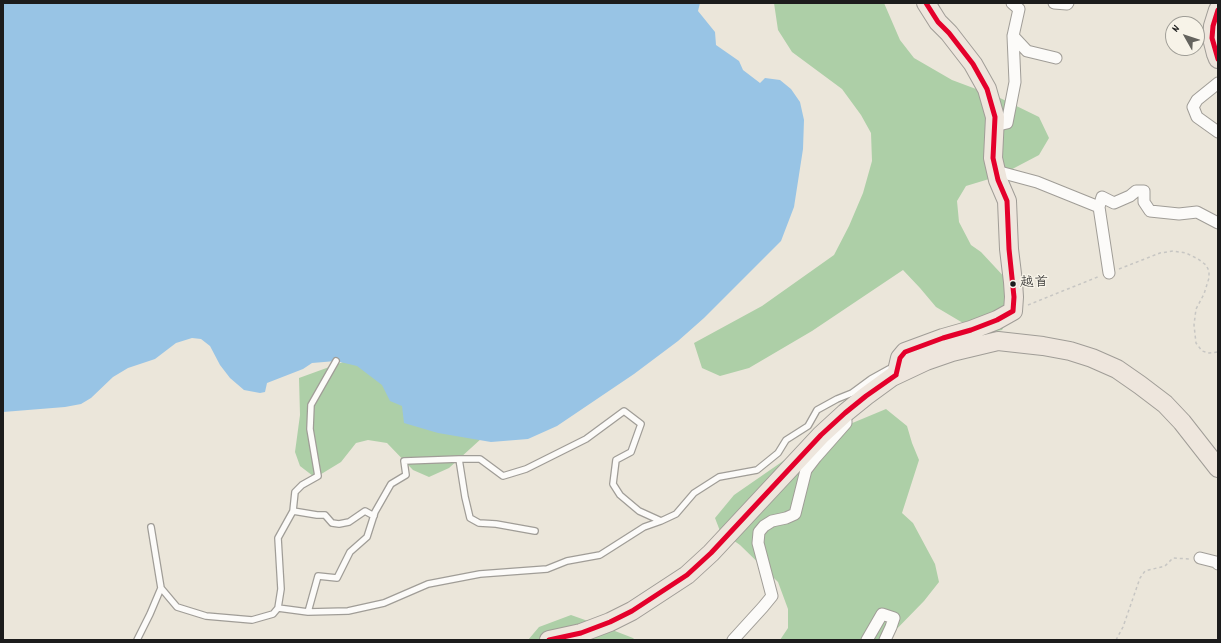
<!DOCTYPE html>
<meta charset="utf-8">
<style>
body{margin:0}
#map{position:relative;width:1221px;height:643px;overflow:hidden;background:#ebe6da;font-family:Dekko,sans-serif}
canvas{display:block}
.frame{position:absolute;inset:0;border:4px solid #1c1c1c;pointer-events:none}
.north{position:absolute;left:1165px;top:16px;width:40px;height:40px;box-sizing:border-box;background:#f7f3e8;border:1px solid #9f9d96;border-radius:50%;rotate:309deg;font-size:11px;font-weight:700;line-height:16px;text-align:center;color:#1c1c1c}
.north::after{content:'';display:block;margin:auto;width:14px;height:18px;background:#64635e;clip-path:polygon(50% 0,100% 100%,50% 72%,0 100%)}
</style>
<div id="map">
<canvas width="1221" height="643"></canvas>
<div class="frame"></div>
<div class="north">N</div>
</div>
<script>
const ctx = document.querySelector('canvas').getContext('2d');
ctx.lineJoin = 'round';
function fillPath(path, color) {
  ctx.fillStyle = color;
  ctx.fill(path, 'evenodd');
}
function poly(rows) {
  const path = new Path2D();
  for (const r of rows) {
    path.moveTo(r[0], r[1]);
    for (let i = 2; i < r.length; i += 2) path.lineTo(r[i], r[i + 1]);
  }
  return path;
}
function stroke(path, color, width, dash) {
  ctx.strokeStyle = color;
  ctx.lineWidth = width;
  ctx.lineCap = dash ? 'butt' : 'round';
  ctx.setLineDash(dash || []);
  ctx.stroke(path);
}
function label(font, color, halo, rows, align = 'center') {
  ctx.font = font + ' Dekko,"Klee One",sans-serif';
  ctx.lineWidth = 3;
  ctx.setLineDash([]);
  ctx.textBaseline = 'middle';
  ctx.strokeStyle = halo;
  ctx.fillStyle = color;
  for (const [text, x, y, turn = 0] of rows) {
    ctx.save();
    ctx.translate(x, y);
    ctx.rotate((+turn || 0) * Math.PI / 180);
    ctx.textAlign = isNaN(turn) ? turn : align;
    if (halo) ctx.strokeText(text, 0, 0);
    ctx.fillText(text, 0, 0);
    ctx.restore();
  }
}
const forest = poly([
 [774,3,884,3,900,40,914,58,952,80,1000,98,1039,117,1049,138,1039,155,999,176,966,186,957,201,959,222,971,245,981,252,1008,281,1012,310,1002,330,987,333,963,323,936,307,920,288,903,270,812,331,749,368,720,376,702,368,694,343,762,306,834,255,849,226,863,193,872,161,871,133,861,115,842,89,792,52,778,30],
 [343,362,384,369,482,438,449,468,429,477,413,470,387,443,368,440,356,443,341,462,318,476,313,476,300,466,295,452,300,415,299,378],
 [886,409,907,426,912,443,919,460,902,513,913,523,935,564,939,582,924,601,886,640,780,640,788,628,788,609,778,582,740,545,720,531,715,518,734,495,786,459,838,429],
 [571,615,602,626,633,638,635,640,528,640,539,627]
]);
const water = poly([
 [3,3,700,3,698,11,715,32,716,45,739,61,743,70,760,83,765,78,780,80,791,89,800,102,804,120,803,149,794,207,781,241,704,318,678,341,634,374,557,426,528,439,491,442,438,433,404,423,402,406,390,401,382,385,357,366,336,361,312,363,303,369,267,383,265,392,260,393,244,390,230,378,220,365,210,346,201,339,192,338,176,343,155,359,128,368,113,377,91,398,81,404,65,407,3,412]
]);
const path = poly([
 [1119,269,1160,253,1173,251,1186,253,1198,259,1206,265,1209,271,1209,278,1204,294,1196,309,1194,325,1196,343,1202,351,1209,353,1218,352],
 [1028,305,1100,276],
 [1116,640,1123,627,1140,578,1145,571,1165,566,1173,558,1190,559]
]);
const service = poly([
 [293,511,295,492,302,485,318,476,310,429,311,405,336,361],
 [661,521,676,514,694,493,719,477,757,470,778,453,786,440,808,426,817,410,837,399,852,393,871,379,889,369],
 [161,588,177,607,206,616,252,620,273,614,278,608,281,589,278,538,293,511,317,515,325,515,332,523,339,524,349,522,365,511,374,516],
 [278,608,308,612,348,611,384,603,428,584,480,574,547,569,567,561,600,555,644,527,661,521,639,511,620,495,613,484,616,460,631,452,641,424,624,411,586,439,526,469,503,476,480,459,459,459,465,497,470,518,479,523,496,524,535,531],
 [308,612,318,576,337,578,350,552,367,537,375,512,391,484,406,475,404,461,459,459],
 [137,640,150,614,161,588,151,527]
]);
const minor = poly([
 [1012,3,1019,9,1013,36,1027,51,1056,58],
 [1054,3,1067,4,1068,3],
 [1218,83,1197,100,1193,107,1197,117,1218,132],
 [994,126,1007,123,1015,82,1013,36],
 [996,171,1037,182,1099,207,1102,197,1114,203,1130,196,1136,191,1144,191,1144,202,1150,211,1179,214,1197,212,1218,223],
 [1099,207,1109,273],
 [1200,558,1216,562,1218,564],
 [733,640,763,607,772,596,758,543,759,532,764,526,772,521,786,518,795,514,806,470,816,457,846,423,846,421],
 [867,640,882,614,894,618,891,627,885,640]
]);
const trunk = poly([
 [1218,10,1213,26,1212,38,1216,54,1218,59],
 [896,375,900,358,905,352,943,338,971,330,997,320,1013,311,1014,297,1013,282,1009,249,1007,201,998,180,993,158,995,117,987,89,973,64,949,33,938,22,926,3],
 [549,640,581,633,610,622,632,611,687,575,711,553,821,435,845,413,866,396,892,377,926,361,952,352,998,341,1043,346,1070,351,1092,358,1117,369,1140,385,1165,404,1182,422,1218,468]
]);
const bus1 = poly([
 [1218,10,1213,26,1212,38,1218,59],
 [896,375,900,358,905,352,943,338,971,330,997,320,1013,311,1014,297,1009,249,1007,201,998,180,993,158,995,117,987,89,973,64,949,33,938,22,926,3],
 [549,640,581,633,610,622,632,611,687,575,711,553,821,435,845,413,866,396,896,375]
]);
const markers = [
 [1013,284,3.5,"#1c1c1c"]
];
const busNames = [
 ["越首",1020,284]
];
fillPath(forest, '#adcfa7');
fillPath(water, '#98c4e5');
stroke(service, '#a09d97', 8);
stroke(minor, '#a09d97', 13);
stroke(trunk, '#a09d97', 20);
stroke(path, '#c7c6c3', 1.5, [3, 3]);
stroke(service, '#fcfbf9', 5.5);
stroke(minor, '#fcfbf9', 11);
stroke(trunk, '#eee6dd', 18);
stroke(bus1, '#e4002b', 5);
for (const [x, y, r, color] of markers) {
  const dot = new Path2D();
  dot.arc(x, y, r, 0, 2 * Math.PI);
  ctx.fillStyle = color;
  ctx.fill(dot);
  stroke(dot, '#f7f3e8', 1.5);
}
label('14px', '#1c1c1c', '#f7f3e8', busNames, 'left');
</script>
